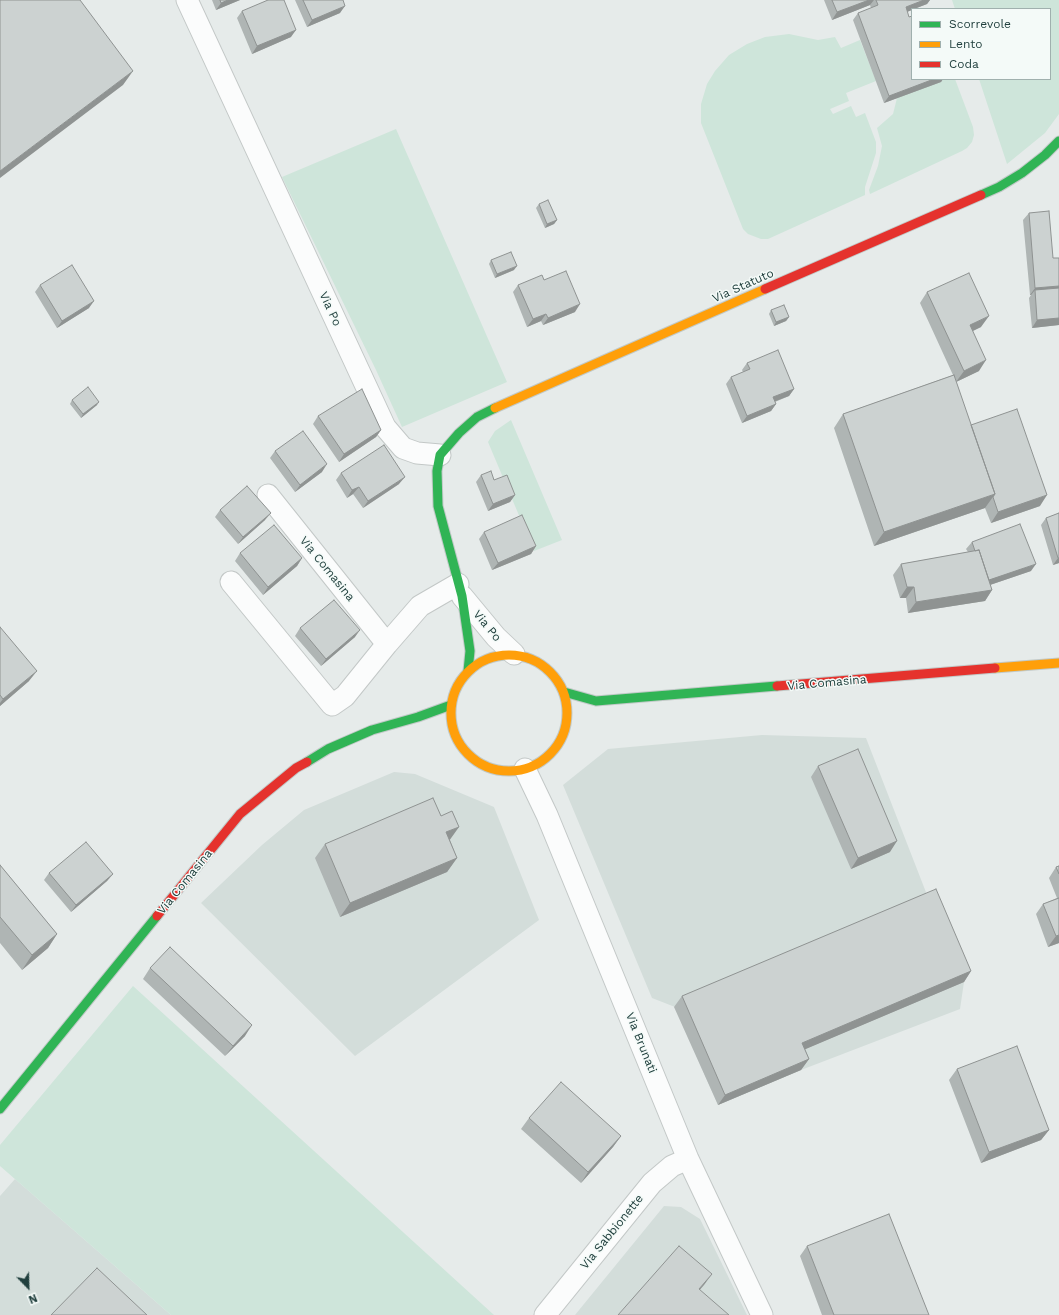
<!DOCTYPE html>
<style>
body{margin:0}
#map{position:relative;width:1059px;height:1315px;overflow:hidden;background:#e6ebea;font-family:"Work Sans",sans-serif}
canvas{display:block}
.legend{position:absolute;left:911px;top:8px;width:140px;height:72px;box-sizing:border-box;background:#f4faf8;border:1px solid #a0b0ae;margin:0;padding:5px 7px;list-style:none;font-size:12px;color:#21403e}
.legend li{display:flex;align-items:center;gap:8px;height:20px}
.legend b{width:20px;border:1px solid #a0b0ae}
.north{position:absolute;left:8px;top:1267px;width:40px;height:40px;-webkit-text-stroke:3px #f4faf8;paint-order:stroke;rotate:157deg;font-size:11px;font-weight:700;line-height:16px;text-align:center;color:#21403e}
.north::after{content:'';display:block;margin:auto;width:14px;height:18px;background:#21403e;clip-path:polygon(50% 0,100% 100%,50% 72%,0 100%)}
</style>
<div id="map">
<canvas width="1059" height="1315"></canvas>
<ul class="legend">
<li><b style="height:5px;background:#30b455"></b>Scorrevole</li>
<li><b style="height:5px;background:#ff9f0a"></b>Lento</li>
<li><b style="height:5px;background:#e5322d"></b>Coda</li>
</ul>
<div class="north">N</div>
</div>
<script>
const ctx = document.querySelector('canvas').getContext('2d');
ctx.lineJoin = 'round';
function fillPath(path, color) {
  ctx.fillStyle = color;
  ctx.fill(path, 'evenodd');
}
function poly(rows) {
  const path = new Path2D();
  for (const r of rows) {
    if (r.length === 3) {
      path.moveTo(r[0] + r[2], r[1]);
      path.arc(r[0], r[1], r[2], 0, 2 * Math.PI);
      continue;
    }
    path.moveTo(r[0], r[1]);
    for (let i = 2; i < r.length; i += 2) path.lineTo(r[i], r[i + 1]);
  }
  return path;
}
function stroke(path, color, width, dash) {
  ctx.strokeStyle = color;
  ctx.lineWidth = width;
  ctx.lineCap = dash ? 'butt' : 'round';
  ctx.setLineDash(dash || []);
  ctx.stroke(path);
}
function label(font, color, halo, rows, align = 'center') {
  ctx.font = font + ' "Work Sans",sans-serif';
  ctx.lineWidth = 3;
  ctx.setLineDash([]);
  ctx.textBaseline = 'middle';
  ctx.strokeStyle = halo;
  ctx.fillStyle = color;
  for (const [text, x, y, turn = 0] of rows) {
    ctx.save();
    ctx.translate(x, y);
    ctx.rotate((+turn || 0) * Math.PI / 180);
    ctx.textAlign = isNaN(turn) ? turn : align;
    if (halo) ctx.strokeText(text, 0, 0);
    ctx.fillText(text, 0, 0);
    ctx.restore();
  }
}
const built = poly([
 [762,735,866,738,929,900,964,982,960,1009,801,1070,718,1105,675,1007,652,998,563,785,608,749],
 [394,772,415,774,494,807,539,920,355,1056,201,903,262,845,304,810],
 [15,1179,171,1315,0,1315,0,1196],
 [664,1206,681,1207,700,1219,747,1315,575,1315]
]);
const green = poly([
 [952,0,1059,0,1059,114,1045,133,1007,164,979,79,1050,79,1050,9,955,9],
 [789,34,818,40,835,37,841,48,860,40,876,81,846,93,849,101,830,109,833,114,851,106,856,117,865,113,876,142,876,153,865,187,865,195,768,239,761,239,748,234,743,229,701,123,701,104,707,84,715,71,729,55,747,44,765,37],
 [940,79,955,79,973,127,974,135,972,142,967,148,962,151,870,194,869,190,878,166,882,146,877,128,893,114,897,98],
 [396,129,507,382,402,427,376,370,282,177],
 [511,420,562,540,534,551,488,442,495,431],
 [133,986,494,1315,171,1315,0,1166,0,1145]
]);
const street = poly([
 [187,0,385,427,403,448,417,453,440,455],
 [268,495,387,644],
 [231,582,332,705,345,696,387,644,420,606,458,584],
 [462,596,496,637,514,654],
 [525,769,547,815,688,1159,762,1315],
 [545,1315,652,1183,672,1166,688,1159]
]);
const fast = poly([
 [981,195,999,187,1022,173,1045,155,1059,141],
 [468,671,470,651,462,596,438,506,437,471,440,455,459,433,477,417,495,408],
 [564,692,596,701,777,686],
 [307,762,328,749,372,730,418,717,451,705],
 [0,1109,157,916]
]);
const slow = poly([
 [495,408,765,289],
 [509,713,58],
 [995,668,1059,663]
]);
const jam = poly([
 [765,289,981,195],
 [777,686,995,668],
 [157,916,240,814,296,768,307,762]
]);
const wall = poly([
 [212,0,240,0,216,10],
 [295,0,343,0,340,13,307,27],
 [824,0,930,0,927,4,914,9,912,9,912,10,907,12,912,79,943,79,941,82,884,103,853,20,858,13,871,8,870,5,832,20],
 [242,11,291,37,252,54,237,18],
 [539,204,557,220,554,224,545,228,536,208],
 [1029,213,1053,258,1059,258,1059,325,1032,328,1029,298,1031,295,1030,295,1023,220],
 [491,260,514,270,495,278,489,264],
 [544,280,575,312,543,325,541,321,527,327,513,292,518,285],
 [40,285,89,308,57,328,35,292],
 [927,292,981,327,973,331,979,371,956,382,971,425,1040,506,991,523,985,508,874,546,834,428,843,414,953,375,920,303],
 [771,310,789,317,786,321,774,326,769,314],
 [747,363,794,389,789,396,775,402,776,404,771,411,742,423,726,384,731,377,743,372,742,370],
 [72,400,97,405,81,418,70,404],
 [318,416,381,430,376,437,339,462,313,424],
 [275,451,322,472,295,492,270,458],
 [341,473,399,484,363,508,353,494,347,498,336,480],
 [481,475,494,480,515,495,510,502,488,511,476,482],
 [220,510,265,520,238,544,215,517],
 [1059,513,1059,563,1053,565,1041,525,1046,518],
 [484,532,536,546,531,554,492,570,479,539],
 [972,542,1031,571,990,585,992,590,985,601,908,613,906,598,900,598,893,575,901,564,968,552,966,549],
 [240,553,302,558,297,566,263,595,235,561],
 [0,627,29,681,0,706],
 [300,628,355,637,321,666,295,636],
 [818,766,890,852,851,869,811,777],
 [450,840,457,858,447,872,340,917,315,858,325,844],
 [0,865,57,934,48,948,22,970,0,943],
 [1059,866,1059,943,1048,947,1036,914,1043,904,1057,898,1049,878,1056,867],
 [49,873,113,874,107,881,71,912,44,880],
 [150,968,245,1036,225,1056,143,979],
 [971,971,964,982,805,1049,809,1059,801,1070,718,1105,674,1007,682,996],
 [957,1069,1049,1130,1041,1140,981,1163,949,1080],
 [529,1118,621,1136,613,1147,581,1183,521,1129],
 [807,1246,929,1315,822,1315,800,1256]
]);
const shadedWall = poly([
 [228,0,240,0,216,10,221,3],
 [869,0,874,0,870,5,832,20,837,12],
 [924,0,930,0,927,4,914,9,912,9,912,10,901,14,906,7],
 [345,6,340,13,307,27,312,20],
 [296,30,291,37,252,54,257,46],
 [133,71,123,85,0,178,0,171],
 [934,79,943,79,941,82,884,103,889,96],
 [557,220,554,224,545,228,547,224],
 [517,266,514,270,495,278,497,274],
 [1059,286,1059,292,1035,290,1031,295,1030,295,1035,288],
 [94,301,89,308,57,328,62,321],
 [580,304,575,312,543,325,548,318],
 [546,314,541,321,527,327,533,319],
 [989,316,981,327,962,336,970,325],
 [789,317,786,321,774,326,776,322],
 [1059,318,1059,325,1032,328,1037,320],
 [986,360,979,371,956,382,964,371],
 [794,389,789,396,768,404,773,397],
 [99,402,97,405,81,418,83,414],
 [776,404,771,411,742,423,747,416],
 [381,430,376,437,339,462,344,454],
 [327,464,322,472,295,492,300,485],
 [405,477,399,484,363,508,368,501],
 [359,487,353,494,347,498,352,490],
 [995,494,985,508,874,546,884,532],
 [515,495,510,502,488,511,493,504],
 [1047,495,1040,506,991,523,998,512],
 [271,513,265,520,238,544,243,537],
 [536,546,531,554,492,570,498,563],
 [302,558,297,566,263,595,268,587],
 [1058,558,1059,558,1059,563,1053,565],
 [1036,564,1031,571,981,588,986,580],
 [907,587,914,587,906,598,900,598],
 [992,590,985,601,908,613,916,602],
 [360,630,355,637,321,666,326,659],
 [37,671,29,681,0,706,0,703,3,699],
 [459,827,449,841,446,832],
 [897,841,890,852,851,869,858,858],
 [457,858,447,872,340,917,350,903],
 [113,874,107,881,71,912,76,905],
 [57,934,48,948,22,970,32,955],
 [1059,935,1059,943,1048,947,1056,936],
 [971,971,964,982,794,1054,802,1043],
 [252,1025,245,1036,225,1056,233,1046],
 [809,1059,801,1070,718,1105,725,1095],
 [1049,1130,1041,1140,981,1163,989,1152],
 [621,1136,613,1147,581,1183,588,1172],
 [712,1274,704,1285,691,1300,699,1289]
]);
const building = poly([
 [0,0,80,0,133,71,0,171,0,0],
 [220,0,228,0,221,3,220,0],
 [268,0,284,0,296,30,257,46,242,11,268,0],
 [303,0,343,0,345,6,312,20,303,0],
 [832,0,869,0,837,12,832,0],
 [876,0,924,0,906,7,909,17,912,16,912,79,934,79,889,96,858,13,878,5,876,0],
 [548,200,557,220,547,224,539,204,548,200],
 [1049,211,1053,258,1059,258,1059,286,1035,288,1029,213,1049,211],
 [511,252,517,266,497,274,491,260,511,252],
 [72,265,94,301,62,321,40,285,72,265],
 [566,271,580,304,548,318,546,314,533,319,518,285,542,275,544,280,566,271],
 [969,273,989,316,970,325,986,360,964,371,927,292,969,273],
 [1059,288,1059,318,1037,320,1035,290,1059,288],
 [784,305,789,317,776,322,771,310,784,305],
 [778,350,794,389,773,397,776,404,747,416,731,377,750,369,747,363,778,350],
 [954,375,995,494,884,532,843,414,954,375],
 [88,387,99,402,83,414,72,400,88,387],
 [362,389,381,430,344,454,318,416,362,389],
 [1017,409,1047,495,998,512,993,497,995,494,971,425,1017,409],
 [303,431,327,464,300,485,275,451,303,431],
 [384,445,405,477,368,501,359,487,352,490,341,473,384,445],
 [491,471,494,480,507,475,515,495,493,504,481,475,491,471],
 [247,486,271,513,243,537,220,510,247,486],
 [1059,513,1059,558,1058,558,1046,518,1059,513],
 [522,515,536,546,498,563,484,532,522,515],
 [1020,524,1036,564,989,580,979,550,975,551,972,542,1020,524],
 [274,525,302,558,268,587,240,553,274,525],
 [979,550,992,590,916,602,914,587,907,587,901,564,979,550],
 [334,600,360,630,326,659,300,628,334,600],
 [0,627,37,671,3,699,0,695,0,627],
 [858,749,897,841,858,858,818,766,858,749],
 [433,798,441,816,452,811,459,827,446,832,457,858,350,903,325,844,433,798],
 [86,842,113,874,76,905,49,873,86,842],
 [0,865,57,934,32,955,0,917,0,865],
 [1059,866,1059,874,1056,867,1059,866],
 [936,889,971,971,802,1043,809,1059,725,1095,682,996,936,889],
 [1059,898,1059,935,1056,936,1043,904,1059,898],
 [170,947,252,1025,233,1046,150,968,170,947],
 [1017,1046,1049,1130,989,1152,957,1069,1017,1046],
 [561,1082,621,1136,588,1172,529,1118,561,1082],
 [889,1214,929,1315,834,1315,807,1246,889,1214],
 [679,1246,712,1274,699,1289,729,1315,618,1315,679,1246],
 [97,1268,147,1315,51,1315,97,1268]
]);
const streetNames = [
 ["Via Statuto",743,286,-24],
 ["Via Po",330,309,65],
 ["Via Comasina",327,569,51],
 ["Via Po",487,626,50],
 ["Via Comasina",827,683,-5],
 ["Via Comasina",185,882,-51],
 ["Via Brunati",641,1043,68],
 ["Via Sabbionette",612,1232,-51]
];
fillPath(built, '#d3ddda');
fillPath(green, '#cee5da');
stroke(street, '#c3c8c7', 23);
stroke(fast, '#c1c9c7', 11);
stroke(slow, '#c1c9c7', 11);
stroke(jam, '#c1c9c7', 11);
stroke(street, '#fbfcfc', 21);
stroke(fast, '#30b455', 9);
stroke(slow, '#ff9f0a', 9);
stroke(jam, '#e5322d', 9);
fillPath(wall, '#afb5b4');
fillPath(shadedWall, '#8f9392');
fillPath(building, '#ccd2d1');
stroke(building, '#8f9392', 1);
label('12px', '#21403e', '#f4faf8', streetNames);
</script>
